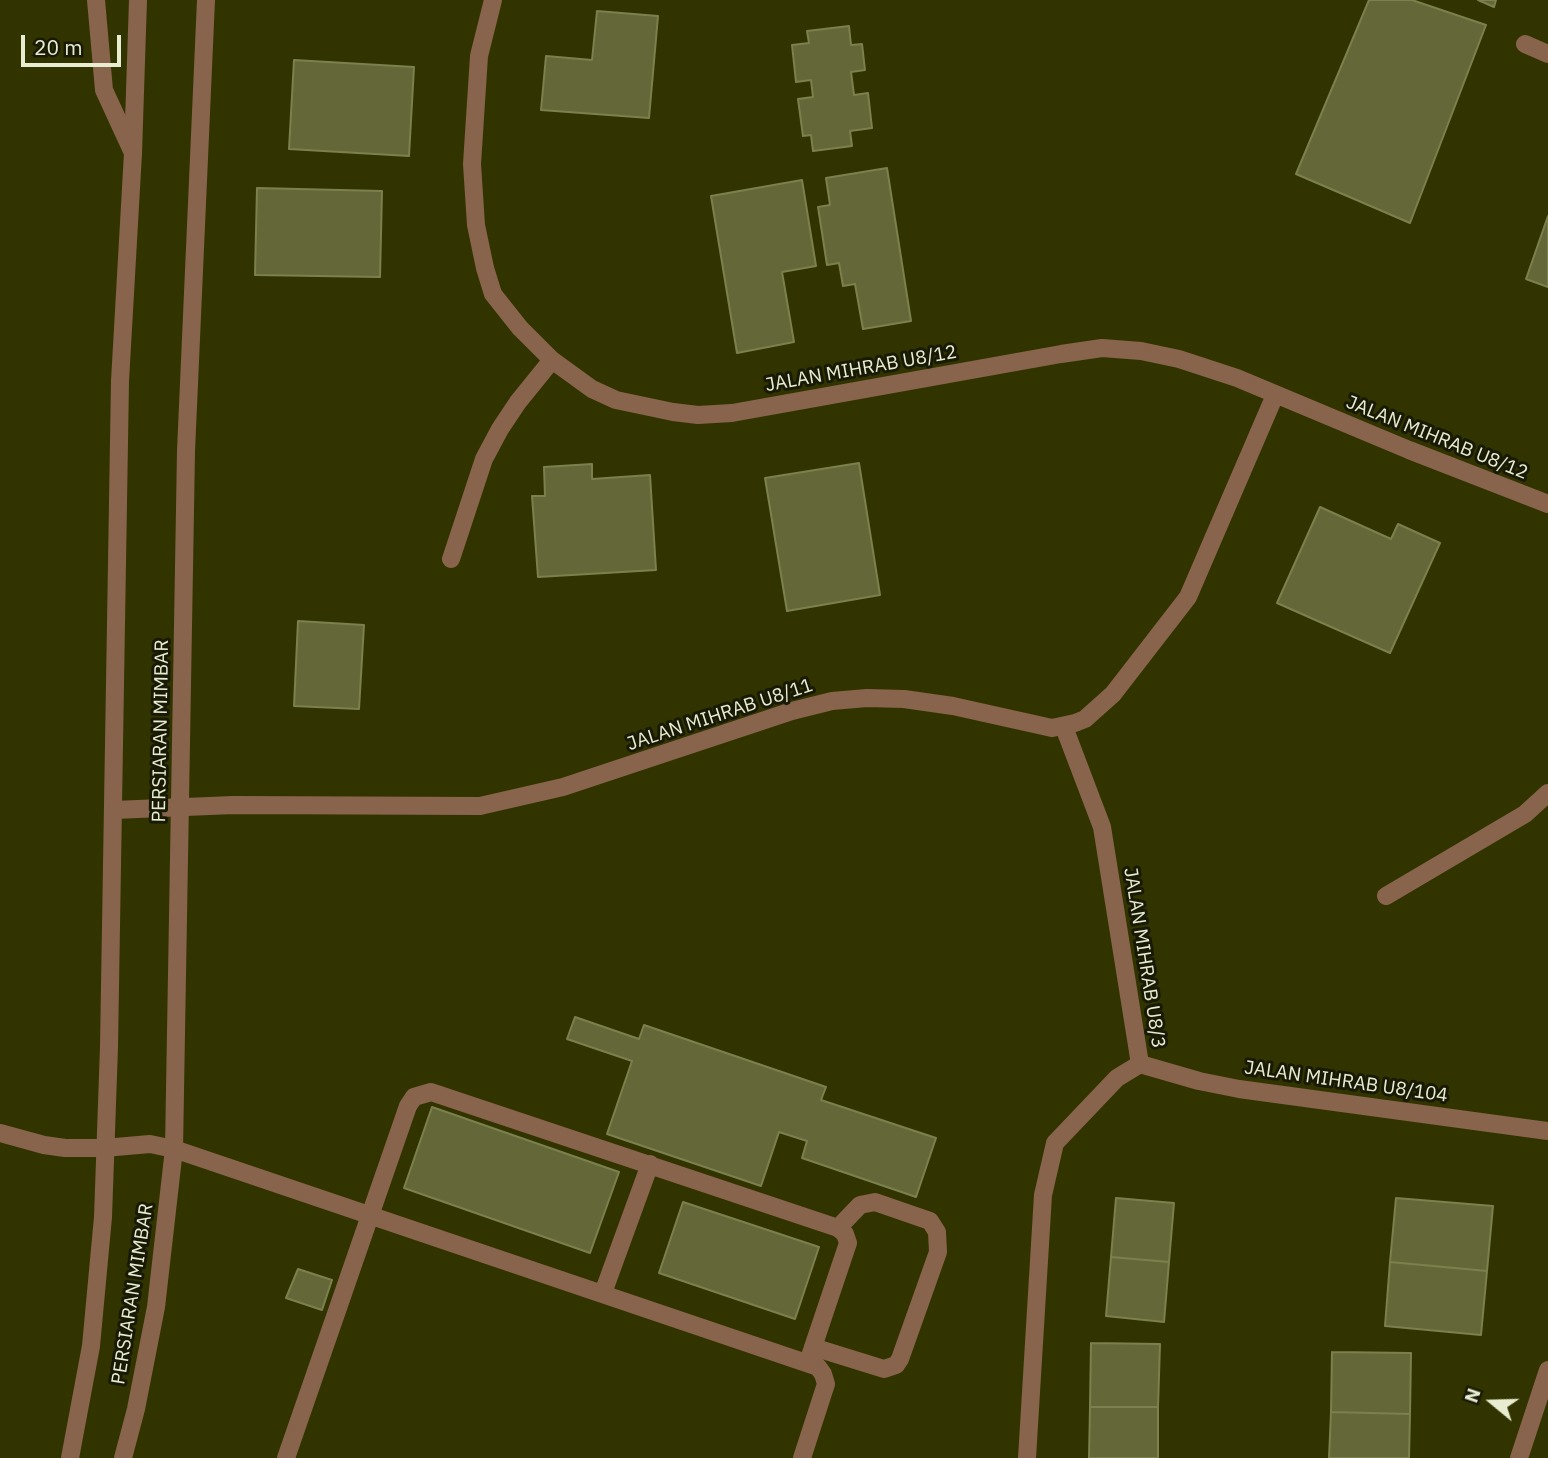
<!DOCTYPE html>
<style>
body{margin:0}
#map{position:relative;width:1548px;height:1458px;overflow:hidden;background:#323400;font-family:"IBM Plex Sans",sans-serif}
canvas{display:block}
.north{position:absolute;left:1457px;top:1367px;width:70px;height:70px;-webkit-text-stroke:5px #191a06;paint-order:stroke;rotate:289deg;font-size:19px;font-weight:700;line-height:28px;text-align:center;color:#e8ecd1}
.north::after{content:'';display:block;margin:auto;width:24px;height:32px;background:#e8ecd1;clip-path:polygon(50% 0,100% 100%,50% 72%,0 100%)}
.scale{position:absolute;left:21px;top:35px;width:100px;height:32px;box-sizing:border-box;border:4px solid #e8ecd1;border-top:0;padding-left:9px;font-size:21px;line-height:24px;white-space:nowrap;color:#e8ecd1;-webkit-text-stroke:5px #191a06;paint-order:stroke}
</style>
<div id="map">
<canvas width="1548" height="1458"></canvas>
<div class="north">N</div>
<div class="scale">20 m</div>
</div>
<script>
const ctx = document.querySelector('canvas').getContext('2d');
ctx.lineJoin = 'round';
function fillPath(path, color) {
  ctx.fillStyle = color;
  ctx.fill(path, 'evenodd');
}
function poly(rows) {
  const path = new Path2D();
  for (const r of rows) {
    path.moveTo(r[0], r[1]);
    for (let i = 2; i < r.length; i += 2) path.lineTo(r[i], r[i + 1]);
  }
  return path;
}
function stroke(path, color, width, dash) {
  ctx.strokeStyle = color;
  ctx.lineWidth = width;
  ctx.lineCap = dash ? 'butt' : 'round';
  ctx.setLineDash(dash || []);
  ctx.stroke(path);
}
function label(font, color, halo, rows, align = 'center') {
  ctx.font = font + ' "IBM Plex Sans",sans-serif';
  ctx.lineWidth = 6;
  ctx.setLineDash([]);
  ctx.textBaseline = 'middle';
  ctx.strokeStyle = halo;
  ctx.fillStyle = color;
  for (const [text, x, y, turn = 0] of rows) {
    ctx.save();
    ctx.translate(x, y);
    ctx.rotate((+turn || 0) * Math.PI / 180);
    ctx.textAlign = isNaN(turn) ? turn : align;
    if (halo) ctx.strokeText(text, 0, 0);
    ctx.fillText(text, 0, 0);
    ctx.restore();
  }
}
const building = poly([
 [1369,0,1412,0,1486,25,1410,223,1296,174,1369,0],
 [1478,0,1496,0,1494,7,1478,0],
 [597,11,658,16,649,118,541,110,546,56,592,60,597,11],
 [849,26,851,45,862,44,865,70,851,72,854,95,868,93,872,128,850,131,852,146,813,151,811,135,803,136,798,99,813,97,811,80,796,82,792,45,809,43,807,31,849,26],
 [294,60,414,67,409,156,289,149,294,60],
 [887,168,911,321,863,329,855,284,843,286,839,263,827,265,818,207,830,205,826,178,887,168],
 [802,180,816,266,782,272,794,342,737,353,711,196,802,180],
 [257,188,382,191,380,277,255,275,257,188],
 [1548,216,1548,287,1526,279,1548,216],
 [859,463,880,595,787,611,765,478,859,463],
 [592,464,592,479,650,475,656,570,538,577,532,496,545,496,544,467,592,464],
 [1320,507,1391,539,1398,524,1440,543,1390,653,1277,603,1320,507],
 [298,621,364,625,359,709,294,706,298,621],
 [575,1017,639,1039,644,1025,826,1087,821,1100,936,1138,916,1197,802,1158,807,1141,779,1132,761,1186,607,1134,632,1061,567,1039,575,1017],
 [432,1107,619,1172,590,1253,404,1188,432,1107],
 [1116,1198,1174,1203,1169,1262,1111,1257,1116,1198],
 [1396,1198,1493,1206,1487,1271,1390,1262,1396,1198],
 [683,1202,819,1247,795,1319,659,1273,683,1202],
 [1111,1257,1169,1262,1164,1322,1106,1316,1111,1257],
 [1390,1262,1487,1271,1481,1335,1385,1326,1390,1262],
 [298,1269,332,1280,322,1310,286,1298,298,1269],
 [1091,1343,1160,1344,1158,1407,1090,1407,1091,1343],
 [1332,1352,1411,1353,1410,1414,1331,1412,1332,1352],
 [1090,1407,1158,1407,1158,1458,1089,1458,1090,1407],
 [1331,1412,1410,1414,1409,1458,1329,1458,1331,1412]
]);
const service = poly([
 [96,0,104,90,133,153],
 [174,1149,818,1367,823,1374,826,1384,802,1458],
 [603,1293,650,1164],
 [813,1347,884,1369,896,1365,900,1359,938,1252,937,1232,930,1221,875,1202,860,1205,838,1228],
 [286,1458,408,1106,414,1097,431,1092,838,1228,845,1234,848,1243,808,1362]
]);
const minor = poly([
 [493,0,479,56,472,164,476,225,485,268,493,294,520,328,552,360,592,389,616,400,673,412,698,415,732,413,1061,354,1102,348,1141,351,1179,359,1237,378,1409,450,1548,504],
 [1525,44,1548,54],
 [451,559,484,459,500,429,518,402,552,360],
 [114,810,233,805,480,806,563,787,792,711,832,701,867,698,904,699,953,706,1052,728,1075,723,1085,719,1113,694,1188,597,1275,395],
 [1386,896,1525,814,1548,793],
 [1140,1064,1199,1081,1239,1089,1548,1131],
 [0,1133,44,1145,65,1148,104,1148,150,1144,174,1149],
 [1027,1458,1043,1195,1055,1143,1117,1078,1140,1064,1102,827,1064,727],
 [1519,1458,1548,1370]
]);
const tertiary = poly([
 [70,1458,91,1346,103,1217,109,1047,120,381,133,153,138,0],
 [123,1458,136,1409,156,1307,174,1149,186,451,206,0]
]);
const streetNames = [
 ["JALAN MIHRAB U8/12",861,369,-10],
 ["JALAN MIHRAB U8/12",1437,438,22],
 ["JALAN MIHRAB U8/11",720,715,-18],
 ["PERSIARAN MIMBAR",161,731,-89],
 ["JALAN MIHRAB U8/3",1144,958,81],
 ["JALAN MIHRAB U8/104",1346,1082,8],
 ["PERSIARAN MIMBAR",133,1294,-81]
];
fillPath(building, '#646737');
stroke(building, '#7c804e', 2);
stroke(service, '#89644d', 18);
stroke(minor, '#89644d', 18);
stroke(tertiary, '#89644d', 18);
label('19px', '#e8ecd1', '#191a06', streetNames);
</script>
